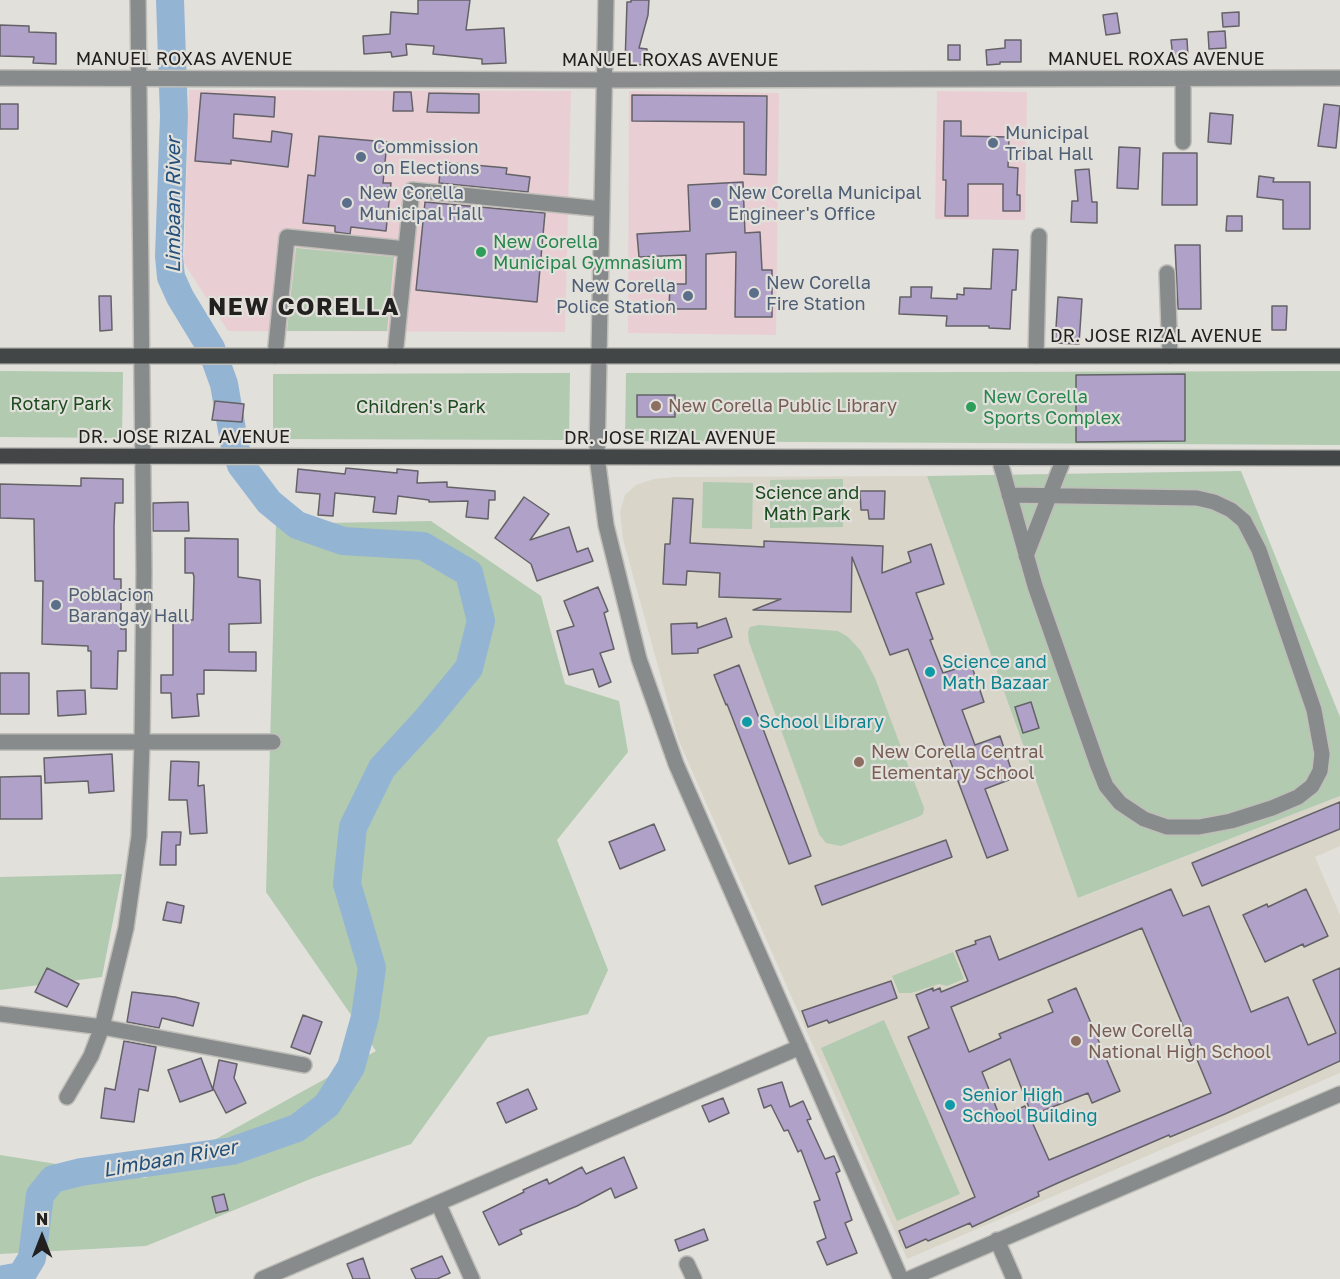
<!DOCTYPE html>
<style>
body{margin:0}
#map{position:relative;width:1340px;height:1279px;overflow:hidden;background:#e2e0db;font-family:"Golos Text",sans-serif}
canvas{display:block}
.north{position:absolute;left:12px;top:1207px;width:60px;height:60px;-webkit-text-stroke:4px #e2e0db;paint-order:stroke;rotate:0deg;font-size:16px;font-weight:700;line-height:24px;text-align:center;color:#22211f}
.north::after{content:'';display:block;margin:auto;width:21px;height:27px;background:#22211f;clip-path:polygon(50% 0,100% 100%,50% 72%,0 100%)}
</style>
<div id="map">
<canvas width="1340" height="1279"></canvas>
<div class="north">N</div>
</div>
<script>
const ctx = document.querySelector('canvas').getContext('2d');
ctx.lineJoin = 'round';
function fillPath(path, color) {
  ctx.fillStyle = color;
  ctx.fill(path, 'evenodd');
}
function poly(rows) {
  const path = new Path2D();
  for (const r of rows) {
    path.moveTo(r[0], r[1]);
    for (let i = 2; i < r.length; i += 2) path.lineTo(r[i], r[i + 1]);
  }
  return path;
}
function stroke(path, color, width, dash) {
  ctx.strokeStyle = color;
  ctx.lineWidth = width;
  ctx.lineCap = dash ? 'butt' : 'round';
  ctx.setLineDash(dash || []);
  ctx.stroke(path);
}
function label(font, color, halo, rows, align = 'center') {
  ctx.font = font + ' "Golos Text",sans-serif';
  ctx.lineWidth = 4.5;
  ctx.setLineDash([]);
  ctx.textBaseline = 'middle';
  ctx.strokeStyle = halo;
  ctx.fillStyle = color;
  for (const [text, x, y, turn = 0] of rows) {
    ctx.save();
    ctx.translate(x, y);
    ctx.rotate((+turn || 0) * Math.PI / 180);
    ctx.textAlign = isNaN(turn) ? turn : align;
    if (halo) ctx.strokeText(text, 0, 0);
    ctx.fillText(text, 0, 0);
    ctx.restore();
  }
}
const commercial = poly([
 [189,90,571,91,565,332,228,331,184,263],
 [629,91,779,93,776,335,628,333],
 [937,91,1027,92,1025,220,935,219]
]);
const built = poly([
 [927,476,1079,898,1340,796,1340,846,1315,857,1340,915,1340,1073,907,1259,678,739,623,539,620,512,625,495,636,485,654,479,676,477]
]);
const green = poly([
 [296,248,394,257,387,331,287,331],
 [0,371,123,372,122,438,0,437],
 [1340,371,1340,445,625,441,626,373],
 [570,373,569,440,273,439,273,374],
 [1241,471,1340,717,1340,796,1078,898,927,476],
 [843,479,843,527,770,528,770,480],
 [703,482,753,483,752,529,702,528],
 [431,521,541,596,565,684,619,701,628,752,557,840,608,970,588,1014,488,1037,411,1144,313,1178,146,1246,0,1254,0,1155,145,1178,376,1051,266,892,276,524],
 [759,625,838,631,848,637,861,651,875,678,924,808,923,814,918,817,841,846,826,843,819,834,749,642,748,632,750,627],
 [122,874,102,977,0,990,0,877],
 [953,952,964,979,947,986,939,984,911,993,899,993,892,976],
 [884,1020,960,1194,897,1221,821,1048]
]);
const river = poly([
 [4,1279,21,1276,32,1258,40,1195,53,1179,81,1172,232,1151,297,1128,327,1105,351,1067,365,1017,372,968,347,884,353,827,382,768,427,719,469,668,481,621,469,573,423,546,343,541,297,525,269,502,241,465,235,447,224,384,211,348,180,297,171,277,169,256,174,116,170,0]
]);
const building = poly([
 [418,0,470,0,466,30,504,28,506,63,482,64,482,59,433,54,434,46,406,44,407,55,392,57,391,52,364,54,363,36,390,34,391,12,418,14,418,0],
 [631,0,649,0,648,15,639,48,647,49,647,65,625,64,627,2,631,2,631,0],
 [1239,12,1239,26,1223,27,1222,13,1239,12],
 [1117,13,1120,33,1106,35,1103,15,1117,13],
 [0,25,29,26,29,32,56,33,56,64,33,63,34,57,0,56,0,25],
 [1225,31,1226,48,1209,49,1208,32,1225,31],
 [1187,39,1188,57,1173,58,1171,40,1187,39],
 [1005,40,1021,40,1021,62,1000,62,1000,64,987,65,986,50,1005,48,1005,40],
 [948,45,960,45,960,60,948,60,948,45],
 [394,92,411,92,413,111,393,111,394,92],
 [201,93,275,97,274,117,234,114,233,138,271,142,272,131,292,134,288,167,231,160,231,164,195,161,201,93],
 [429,93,479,94,479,113,427,112,429,93],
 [632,95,767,96,766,175,744,174,744,122,632,121,632,95],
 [0,104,18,104,18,129,0,129,0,104],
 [1324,104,1340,106,1336,148,1318,146,1324,104],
 [1210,113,1233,115,1231,144,1208,142,1210,113],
 [944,121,961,121,961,136,1009,137,1008,167,1018,168,1017,195,1020,195,1020,211,1003,211,1003,184,968,184,968,216,945,216,946,180,943,180,944,121],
 [319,136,387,142,383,183,391,183,386,231,351,227,350,234,335,232,335,226,303,223,308,175,315,176,319,136],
 [1119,147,1140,148,1138,189,1117,188,1119,147],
 [1163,153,1197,153,1197,205,1162,205,1163,153],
 [441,162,507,168,506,174,530,177,528,192,439,183,441,162],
 [1089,169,1092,202,1097,202,1097,223,1071,222,1072,201,1078,201,1075,170,1089,169],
 [1259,176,1274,178,1273,182,1310,182,1310,229,1283,229,1283,200,1257,197,1259,176],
 [743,182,745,233,760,232,762,270,772,270,772,317,735,317,736,252,706,254,706,309,669,309,670,284,686,284,686,255,639,257,637,234,690,231,688,185,743,182],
 [425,202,545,213,537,302,416,290,425,202],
 [1227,216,1242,216,1242,231,1226,231,1227,216],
 [1175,245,1200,245,1201,309,1178,309,1175,245],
 [993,249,1018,250,1016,290,1012,290,1010,329,989,328,989,326,946,326,947,316,899,314,900,297,911,297,911,287,932,287,931,298,957,299,957,294,964,295,964,288,991,289,993,249],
 [99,296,111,296,112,330,100,331,99,296],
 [1058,297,1082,299,1079,344,1055,343,1058,297],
 [1272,306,1287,306,1286,330,1272,330,1272,306],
 [1185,374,1185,441,1076,442,1076,375,1185,374],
 [637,395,675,395,675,417,637,417,637,395],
 [215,401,244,404,242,422,212,420,215,401],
 [346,468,397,473,397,469,418,471,417,483,447,482,447,487,495,491,495,500,489,500,488,519,466,517,468,501,429,502,429,500,398,496,396,514,373,512,375,497,335,493,333,516,318,515,320,494,296,492,298,469,345,474,346,468],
 [81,478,123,479,123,503,115,503,114,526,114,579,121,579,121,629,126,629,126,651,118,651,117,689,91,688,91,651,88,651,88,646,42,644,43,581,35,581,34,519,0,518,0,484,81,486,81,478],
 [860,491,885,491,884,519,869,519,868,510,861,510,860,491],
 [524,497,549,514,530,540,569,527,577,552,588,548,593,561,537,581,531,564,495,538,524,497],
 [673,498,693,499,690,543,764,547,764,541,883,546,882,573,911,562,908,552,931,544,944,584,916,593,933,639,930,640,943,673,971,664,984,702,962,710,975,745,1000,736,1014,778,985,789,1008,850,987,858,908,649,890,655,852,557,851,612,753,610,781,599,719,597,720,573,687,571,686,585,663,584,665,544,670,544,673,498],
 [188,502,189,531,153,531,153,503,188,502],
 [185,538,238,539,238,577,260,580,261,623,229,624,229,652,256,652,256,671,204,670,204,694,197,694,199,716,172,718,171,693,161,693,161,675,173,675,173,620,193,620,194,577,193,573,185,573,185,538],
 [598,587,608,611,604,613,614,649,600,653,611,682,599,687,593,669,569,675,557,631,574,626,564,601,598,587],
 [726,618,732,637,698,649,698,653,672,654,671,624,697,623,697,628,726,618],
 [739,665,811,856,789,864,727,704,726,705,714,675,739,665],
 [0,673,29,673,29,714,0,714,0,673],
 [85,690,86,714,58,716,57,691,85,690],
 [1031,702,1039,728,1023,733,1015,707,1031,702],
 [112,754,114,791,89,793,88,781,45,783,44,758,112,754],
 [171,761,199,762,198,786,204,785,207,833,190,834,187,800,169,800,171,761],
 [41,776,42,819,0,819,0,777,41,776],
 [1340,802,1340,829,1202,886,1192,863,1340,802],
 [654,824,665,850,620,869,609,842,654,824],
 [162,832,181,832,180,845,176,845,176,865,160,865,162,832],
 [946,840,952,857,822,905,815,886,946,840],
 [1171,889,1183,916,1209,906,1251,1012,1288,997,1308,1045,1336,1033,1313,980,1340,968,1340,1061,1225,1114,1170,1137,1169,1135,1060,1182,1038,1192,1039,1196,972,1227,970,1223,928,1241,926,1239,906,1248,899,1231,975,1197,908,1037,929,1028,916,995,933,988,933,991,940,988,941,992,968,981,956,951,976,944,975,941,990,936,999,960,1171,889],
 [1142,928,1211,1093,1049,1160,1025,1106,1000,1117,982,1072,1010,1059,1032,1115,1088,1093,1092,1103,1120,1091,1076,988,1048,1000,1053,1012,999,1034,1001,1038,969,1052,951,1007,1142,928],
 [1306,889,1328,936,1304,947,1303,944,1265,962,1243,915,1267,904,1268,907,1306,889],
 [167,902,184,906,181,923,163,920,167,902],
 [47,968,79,984,67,1007,35,992,47,968],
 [891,981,897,998,829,1023,827,1020,808,1027,802,1011,891,981],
 [132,992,175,997,199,1003,193,1026,162,1018,159,1028,127,1022,132,992],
 [303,1015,322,1022,310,1054,291,1047,303,1015],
 [124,1041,156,1047,148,1091,139,1089,134,1122,101,1118,105,1088,115,1090,124,1041],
 [201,1058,213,1090,180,1102,168,1070,201,1058],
 [219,1060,237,1064,234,1078,246,1103,226,1113,213,1088,219,1060],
 [782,1082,790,1107,803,1101,811,1119,807,1120,825,1159,834,1156,840,1171,836,1173,852,1220,845,1223,857,1253,827,1265,817,1242,826,1238,814,1202,820,1200,801,1150,798,1152,788,1130,784,1131,771,1105,764,1108,758,1089,782,1082],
 [528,1089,537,1109,506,1123,497,1103,528,1089],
 [723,1098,729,1113,709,1122,702,1106,723,1098],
 [624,1157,637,1188,615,1198,611,1188,577,1206,520,1230,522,1234,499,1245,483,1212,524,1192,523,1190,547,1179,549,1184,582,1167,586,1174,624,1157],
 [224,1194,228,1210,216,1213,212,1197,224,1194],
 [704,1229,708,1240,679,1251,675,1240,704,1229],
 [442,1256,450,1273,437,1279,416,1279,411,1269,442,1256],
 [363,1258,370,1279,353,1279,347,1264,363,1258]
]);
const minor = poly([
 [606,0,597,457,606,525,639,659,676,764,901,1279],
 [0,78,604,80,1340,78],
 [1183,79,1183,142],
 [1167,273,1170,356],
 [275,356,287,237,406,249],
 [395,356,412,190,602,209],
 [1036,356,1039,236],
 [999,458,1035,586,1098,766,1106,786,1120,803,1144,819,1167,827,1199,827,1231,821,1272,808,1298,797,1312,786,1320,771,1322,754,1314,710,1259,550,1244,521,1231,510,1214,502,1197,498,1009,495],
 [1026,556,1064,458],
 [0,742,273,742],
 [0,1014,102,1027,304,1065],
 [67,1097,91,1056,102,1027,126,928,139,836,142,743,144,571,138,0],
 [438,1203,472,1279],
 [997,1240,1014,1279],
 [687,1264,694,1279],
 [262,1279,800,1047],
 [909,1279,1340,1094]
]);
const major = poly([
 [0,356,1340,356],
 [0,456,1340,458]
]);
const markers = [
 [993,143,6,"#5c6f8a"],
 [361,157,6,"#5c6f8a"],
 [347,203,6,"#5c6f8a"],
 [716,203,6,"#5c6f8a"],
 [481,252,6,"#2e9e5b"],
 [754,293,6,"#5c6f8a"],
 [688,296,6,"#5c6f8a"],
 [656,406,6,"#8d6e63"],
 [971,407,6,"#2e9e5b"],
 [56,605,6,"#5c6f8a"],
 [930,672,6,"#0f9aa8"],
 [747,722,6,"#0f9aa8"],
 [859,762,6,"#8d6e63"],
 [1076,1041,6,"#8d6e63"],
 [950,1105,6,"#0f9aa8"]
];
const streetNames = [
 ["MANUEL ROXAS AVENUE",184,59],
 ["MANUEL ROXAS AVENUE",1156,59],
 ["MANUEL ROXAS AVENUE",670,60],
 ["DR. JOSE RIZAL AVENUE",1156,336],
 ["DR. JOSE RIZAL AVENUE",184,437],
 ["DR. JOSE RIZAL AVENUE",670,438]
];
const serviceNames = [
 ["Municipal",1005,133],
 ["Tribal Hall",1005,154],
 ["Commission",373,147],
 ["on Elections",373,168],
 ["New Corella",359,193],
 ["Municipal Hall",359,214],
 ["New Corella Municipal",728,193],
 ["Engineer's Office",728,214],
 ["New Corella",766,283],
 ["Fire Station",766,304],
 ["New Corella",676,286,"right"],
 ["Police Station",676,307,"right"],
 ["Poblacion",68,595],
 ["Barangay Hall",68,616]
];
const leisureNames = [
 ["New Corella",493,242],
 ["Municipal Gymnasium",493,263],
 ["New Corella",983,397],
 ["Sports Complex",983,418]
];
const parkNames = [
 ["Rotary Park",61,404],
 ["Children's Park",421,407],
 ["Science and",807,493],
 ["Math Park",807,514]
];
const educationNames = [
 ["New Corella Public Library",668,406],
 ["New Corella Central",871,752],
 ["Elementary School",871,773],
 ["New Corella",1088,1031],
 ["National High School",1088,1052]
];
const cultureNames = [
 ["Science and",942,662],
 ["Math Bazaar",942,683],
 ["School Library",759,722],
 ["Senior High",962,1095],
 ["School Building",962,1116]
];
const waterNames = [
 ["Limbaan River",174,205,-90],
 ["Limbaan River",170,1159,-10]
];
const districtNames = [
 ["NEW CORELLA",304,307]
];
fillPath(commercial, '#e9cfd4');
fillPath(built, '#d9d5c9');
fillPath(green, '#b1cab0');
stroke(river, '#94b4d4', 28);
fillPath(building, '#afa1c8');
stroke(building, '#646267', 1.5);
stroke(minor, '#bfbeb9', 18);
stroke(major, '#bfbeb9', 18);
stroke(minor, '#888b8b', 15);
stroke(major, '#424647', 15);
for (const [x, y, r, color] of markers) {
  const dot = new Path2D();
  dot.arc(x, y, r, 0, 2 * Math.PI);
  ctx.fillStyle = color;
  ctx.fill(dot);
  stroke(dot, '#e2e0db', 2);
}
label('18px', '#22211f', '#e2e0db', streetNames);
label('18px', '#4e5e75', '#e2e0db', serviceNames, 'left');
label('18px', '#27864d', '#e2e0db', leisureNames, 'left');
label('18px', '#1c4b1f', '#e2e0db', parkNames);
label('18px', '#785e54', '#e2e0db', educationNames, 'left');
label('18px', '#0d838f', '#e2e0db', cultureNames, 'left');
label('italic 20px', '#22507b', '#e2e0db', waterNames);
ctx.letterSpacing = '1.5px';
label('bold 24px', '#22211f', '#e2e0db', districtNames);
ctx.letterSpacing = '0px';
</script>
